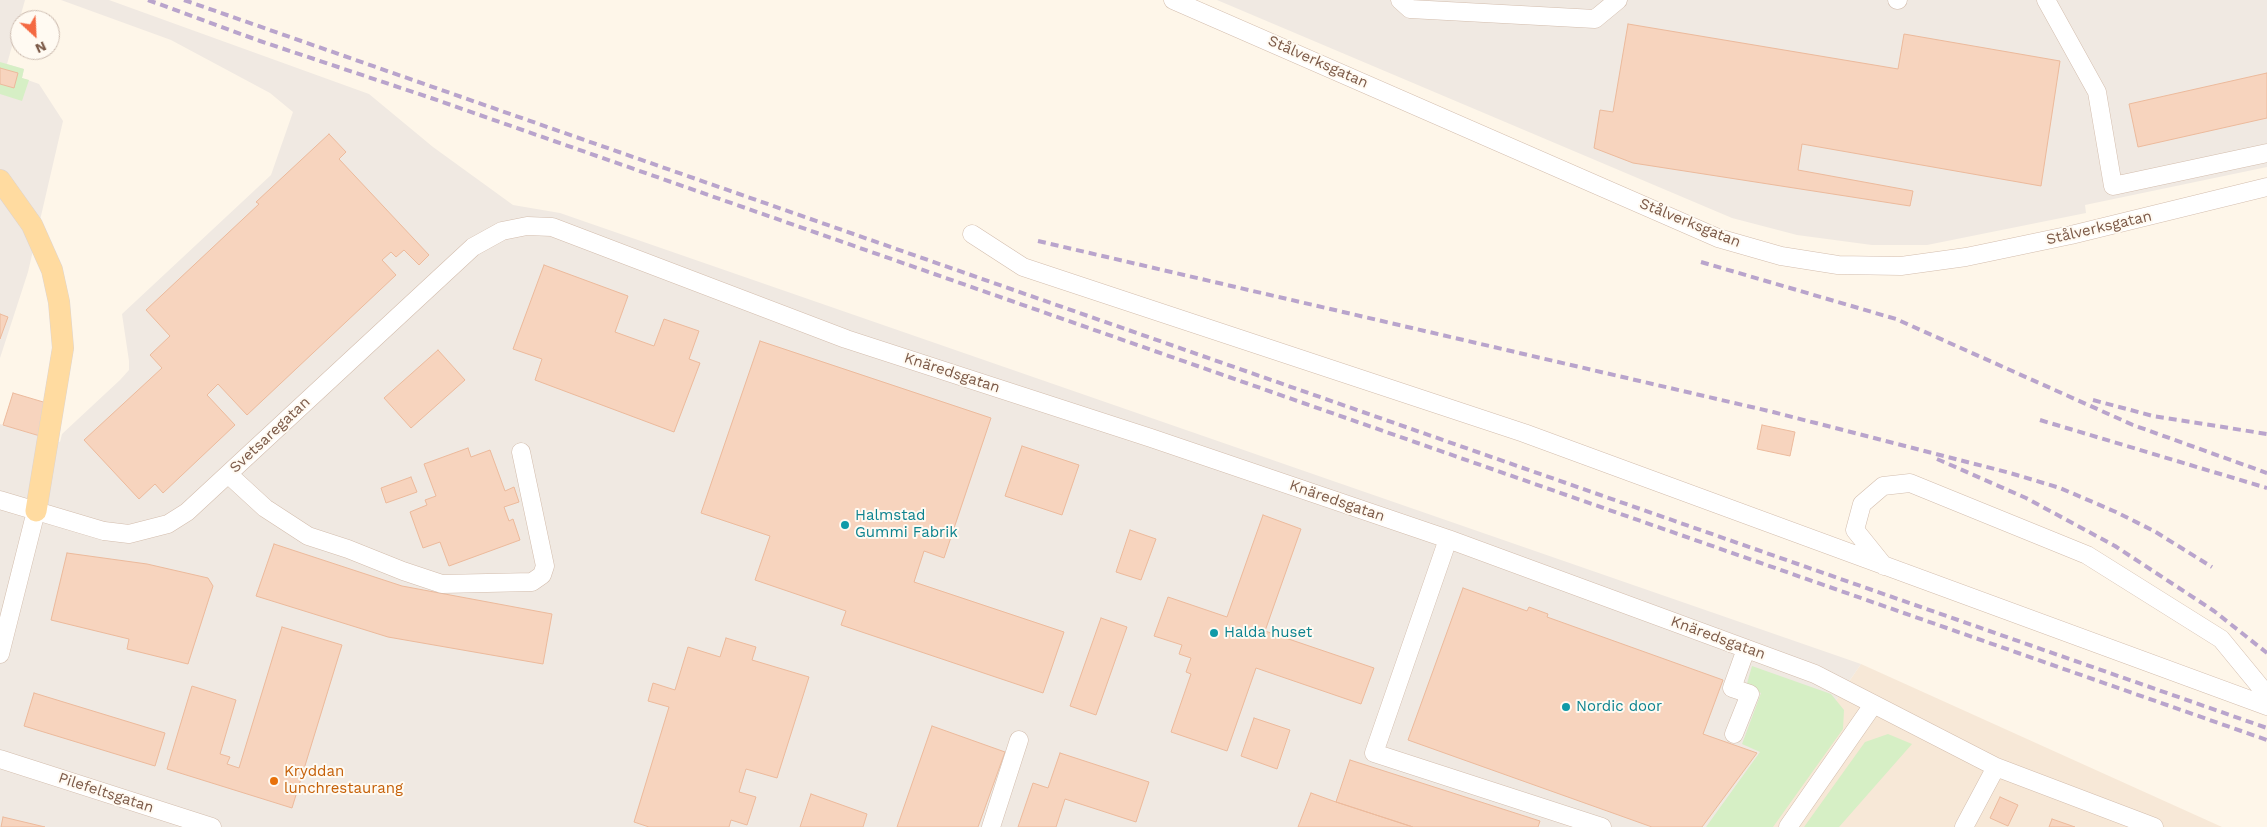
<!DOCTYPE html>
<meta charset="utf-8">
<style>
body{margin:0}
#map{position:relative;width:2267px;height:827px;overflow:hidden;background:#fef6e9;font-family:"Work Sans",sans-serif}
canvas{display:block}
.north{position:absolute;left:10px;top:10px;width:50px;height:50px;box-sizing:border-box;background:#fffaf2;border:1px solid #cbbaae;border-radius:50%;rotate:155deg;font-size:14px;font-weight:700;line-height:20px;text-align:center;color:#7d5b49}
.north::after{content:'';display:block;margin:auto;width:18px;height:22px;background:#f46942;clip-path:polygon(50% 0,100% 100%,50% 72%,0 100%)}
</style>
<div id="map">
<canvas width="2267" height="827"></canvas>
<div class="north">N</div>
</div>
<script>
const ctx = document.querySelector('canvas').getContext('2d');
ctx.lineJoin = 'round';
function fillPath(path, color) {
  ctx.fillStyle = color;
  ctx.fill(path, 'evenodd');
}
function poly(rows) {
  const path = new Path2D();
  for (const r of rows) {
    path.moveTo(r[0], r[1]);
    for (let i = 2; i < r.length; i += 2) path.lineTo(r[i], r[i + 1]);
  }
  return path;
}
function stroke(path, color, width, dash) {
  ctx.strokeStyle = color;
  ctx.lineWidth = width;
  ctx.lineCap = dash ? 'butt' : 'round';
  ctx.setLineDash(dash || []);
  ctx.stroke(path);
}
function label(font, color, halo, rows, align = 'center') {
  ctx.font = font + ' "Work Sans",sans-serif';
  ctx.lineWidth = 4;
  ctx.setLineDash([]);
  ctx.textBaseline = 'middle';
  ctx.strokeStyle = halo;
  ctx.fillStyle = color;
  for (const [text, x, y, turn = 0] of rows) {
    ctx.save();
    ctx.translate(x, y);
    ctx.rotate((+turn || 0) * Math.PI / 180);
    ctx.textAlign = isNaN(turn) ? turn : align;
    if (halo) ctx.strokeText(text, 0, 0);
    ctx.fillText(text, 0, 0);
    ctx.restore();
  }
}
const residential = poly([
 [1861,664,2222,827,1749,827]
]);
const industrial = poly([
 [0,0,25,0,7,64,24,69,22,78,39,84,63,121,28,272,0,358],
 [61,0,109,0,369,94,433,147,513,205,560,213,1861,664,1749,827,0,827,0,424,60,442,62,434,120,380,129,370,129,361,122,314,271,175,293,112,270,93,171,40],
 [1217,0,2267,0,2267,167,2085,205,2086,213,1927,245,1872,245,1797,235,1732,218]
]);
const green = poly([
 [0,62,24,69,22,78,29,80,22,101,0,94],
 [1752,666,1831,694,1844,710,1843,729,1773,827,1706,827,1760,752,1742,744,1761,693,1746,687],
 [1888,734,1912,744,1839,827,1804,827,1865,742]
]);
const building = poly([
 [1628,24,1898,69,1904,34,2060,61,2041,186,1802,144,1798,170,1913,191,1910,206,1633,163,1594,148,1600,110,1613,112,1628,24],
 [0,68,18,73,14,88,0,84,0,68],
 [2267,73,2267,118,2138,147,2129,104,2267,73],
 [329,134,346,152,339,159,429,255,419,265,404,250,396,257,391,252,382,260,396,275,247,415,218,384,207,395,235,425,163,493,155,484,139,499,84,440,162,368,150,355,170,336,146,310,259,204,256,202,329,134],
 [544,265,628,296,615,332,654,346,664,319,699,331,689,359,700,363,674,432,535,380,542,359,513,349,544,265],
 [0,314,8,317,0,339,0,314],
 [760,341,991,418,944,558,924,551,914,582,1064,632,1043,693,841,625,846,611,755,580,770,536,701,513,760,341],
 [438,350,465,380,411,428,384,398,438,350],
 [13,393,50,404,40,436,3,425,13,393],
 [1762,425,1795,432,1790,456,1757,449,1762,425],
 [1022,446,1079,465,1062,515,1005,496,1022,446],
 [468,448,471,457,490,450,505,491,514,487,519,502,504,507,509,521,513,519,520,540,449,566,440,542,423,548,410,512,427,505,425,500,436,496,424,464,468,448],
 [411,477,417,492,386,503,381,488,411,477],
 [1263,515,1301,529,1265,631,1374,668,1361,704,1256,668,1227,751,1171,732,1191,674,1186,672,1191,658,1179,654,1182,645,1154,636,1168,597,1227,617,1263,515],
 [1130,530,1156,539,1141,580,1116,572,1130,530],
 [274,544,402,586,552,614,543,664,388,637,256,596,274,544],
 [67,553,147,564,208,578,213,586,188,664,127,649,129,639,51,620,67,553],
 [1463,588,1527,611,1529,607,1548,614,1547,617,1723,680,1703,734,1757,753,1702,827,1652,827,1408,740,1463,588],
 [1101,618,1127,627,1096,715,1070,706,1101,618],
 [282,627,342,645,292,808,167,769,192,686,236,700,220,754,230,757,227,764,239,768,282,627],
 [726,638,756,647,752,660,809,677,777,778,746,769,739,792,756,797,747,825,731,820,729,827,649,827,634,822,669,707,648,701,653,683,675,690,688,647,720,657,726,638],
 [34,693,165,733,155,766,24,726,34,693],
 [1254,718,1290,730,1277,769,1241,756,1254,718],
 [932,726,1005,752,978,827,897,827,932,726],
 [1060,753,1149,782,1136,822,1065,799,1056,827,1018,827,1033,783,1048,788,1060,753],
 [1350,760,1540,821,1538,827,1413,827,1336,802,1350,760],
 [1311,793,1336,802,1413,827,1298,827,1311,793],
 [811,794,867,814,863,827,800,827,811,794],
 [2000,797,2018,805,2008,826,1990,818,2000,797],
 [3,817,45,827,1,827,3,817],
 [2052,819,2075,827,2049,827,2052,819]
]);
const minor = poly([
 [1173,0,1718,238,1781,256,1838,265,1901,266,1966,257,2071,235,2267,187],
 [1400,0,1410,9,1595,19,1618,0],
 [1897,0,1898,0],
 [2046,0,2097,92,2113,186,2267,153],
 [972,234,1023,267,1524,433,2267,706],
 [228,474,265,508,308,536,348,549,403,571,442,584,532,582,542,575,545,566,521,452],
 [0,500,104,531,129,534,168,524,187,512,473,247,502,231,527,226,552,227,846,339,1151,438,1448,539,1815,674,1996,767,2154,827],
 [1448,539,1374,753,1602,827],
 [1884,566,1855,530,1862,504,1883,486,1910,483,2087,555,2221,639,2267,695],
 [0,654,36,511],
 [1734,734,1750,694,1732,688,1746,649],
 [0,759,212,827],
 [991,827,1019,740],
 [1788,827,1873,705],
 [1964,827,1996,767]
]);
const major = poly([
 [0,180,32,225,52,270,59,302,63,348,36,511]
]);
const rail = poly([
 [148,0,260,41,431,98,2267,740],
 [184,0,2267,728],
 [1038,241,1773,412,2010,473,2060,488,2116,512,2154,531,2212,567],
 [1701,262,1896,319,2133,425,2267,473],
 [2093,400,2153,416,2267,434],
 [2040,420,2267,488],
 [1937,459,2026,498,2115,546,2214,611,2267,653]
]);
const markers = [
 [845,525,5,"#0f9aa8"],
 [1214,633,5,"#0f9aa8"],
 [1566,707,5,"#0f9aa8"],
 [274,781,5,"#e8710a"]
];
const streetNames = [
 ["Stålverksgatan",1318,62,24],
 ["Stålverksgatan",1690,223,22],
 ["Stålverksgatan",2099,228,-13],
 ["Knäredsgatan",952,373,18],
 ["Svetsaregatan",270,435,-43],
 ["Knäredsgatan",1337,501,19],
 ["Knäredsgatan",1718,638,20],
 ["Pilefeltsgatan",106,793,18]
];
const cultureNames = [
 ["Halmstad",855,516],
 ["Gummi Fabrik",855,533],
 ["Halda huset",1224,633],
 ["Nordic door",1576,707]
];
const foodNames = [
 ["Kryddan",284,772],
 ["lunchrestaurang",284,789]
];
fillPath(residential, '#f7e8d7');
fillPath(industrial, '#f0e9e2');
fillPath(green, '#d6efc5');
fillPath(building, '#f7d4be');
stroke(building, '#ecba9c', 1);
stroke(minor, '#d3bdad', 19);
stroke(major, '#ddd4d0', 22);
stroke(minor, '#fff', 18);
stroke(major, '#ffdba0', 21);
stroke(rail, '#b9a4cc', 4, [8, 5]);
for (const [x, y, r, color] of markers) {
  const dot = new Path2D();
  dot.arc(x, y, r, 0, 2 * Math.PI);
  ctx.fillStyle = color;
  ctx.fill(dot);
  stroke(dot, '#fffaf2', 2);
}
label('15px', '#7d5b49', '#fffaf2', streetNames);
label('15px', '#0d838f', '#fffaf2', cultureNames, 'left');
label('15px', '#c56008', '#fffaf2', foodNames, 'left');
</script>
